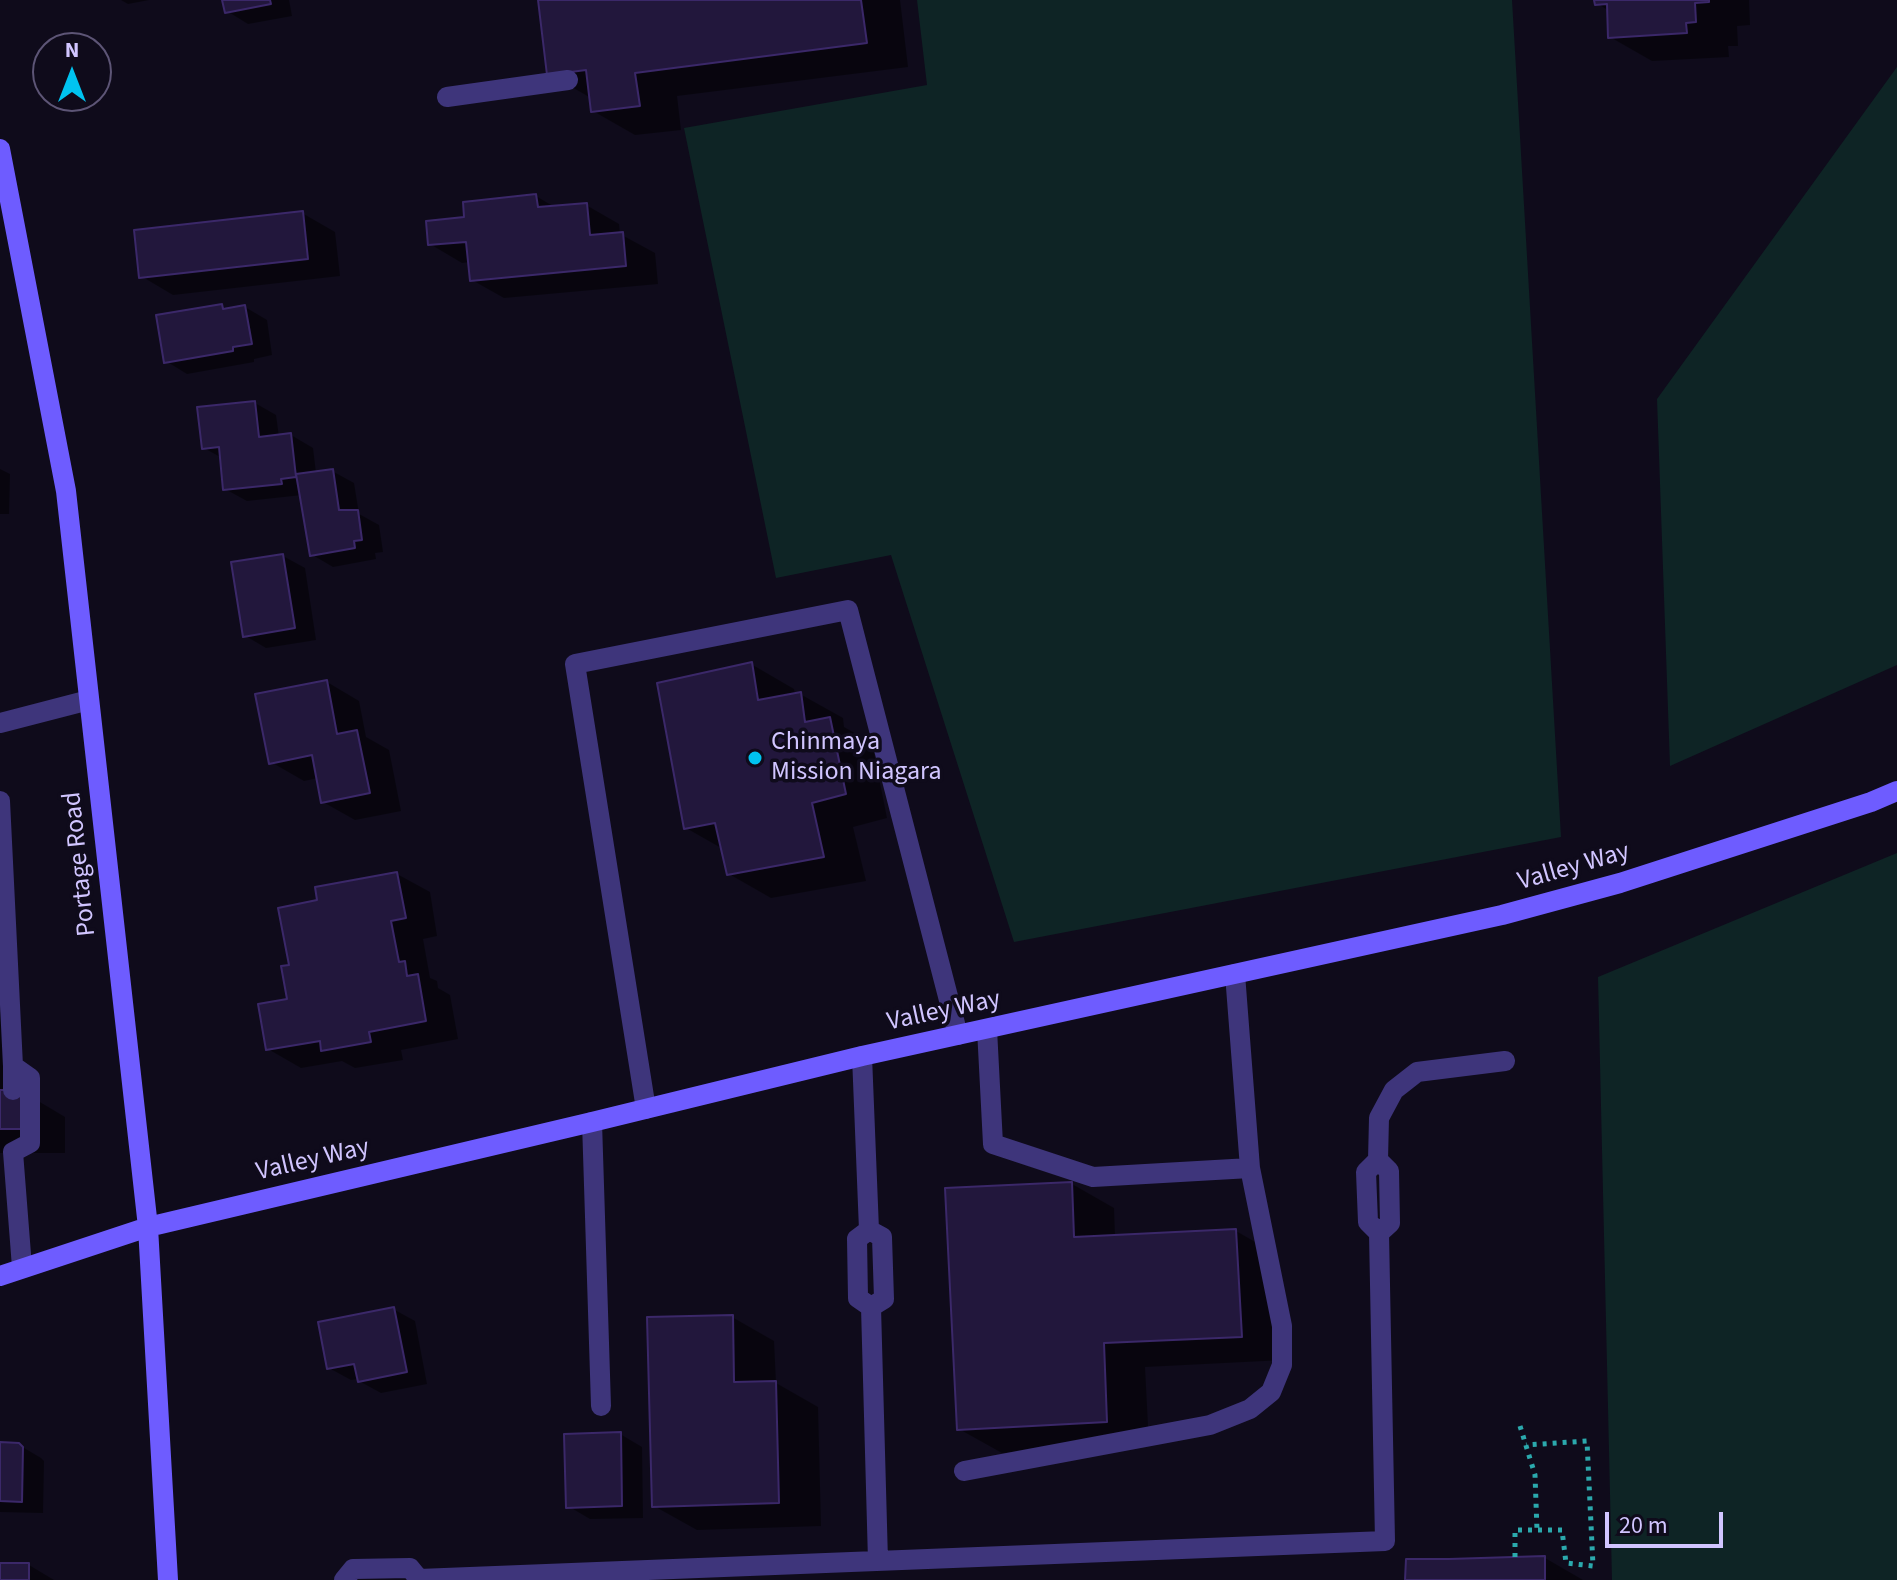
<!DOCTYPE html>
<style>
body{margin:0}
#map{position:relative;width:1897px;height:1580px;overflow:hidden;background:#0f0b1b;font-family:"Source Sans 3",sans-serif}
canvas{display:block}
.north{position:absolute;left:32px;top:32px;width:80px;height:80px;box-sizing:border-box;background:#0f0b1b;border:2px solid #5d5576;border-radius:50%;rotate:0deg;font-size:22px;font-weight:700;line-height:32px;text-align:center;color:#d1c5ff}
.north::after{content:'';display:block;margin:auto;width:28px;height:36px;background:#00c3f0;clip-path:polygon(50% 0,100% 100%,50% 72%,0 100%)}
.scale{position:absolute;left:1605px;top:1512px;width:118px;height:36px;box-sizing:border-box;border:4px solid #d1c5ff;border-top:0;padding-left:10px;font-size:24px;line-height:28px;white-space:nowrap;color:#d1c5ff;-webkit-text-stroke:6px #0f0b1b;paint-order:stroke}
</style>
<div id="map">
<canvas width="1897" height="1580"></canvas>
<div class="north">N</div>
<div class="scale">20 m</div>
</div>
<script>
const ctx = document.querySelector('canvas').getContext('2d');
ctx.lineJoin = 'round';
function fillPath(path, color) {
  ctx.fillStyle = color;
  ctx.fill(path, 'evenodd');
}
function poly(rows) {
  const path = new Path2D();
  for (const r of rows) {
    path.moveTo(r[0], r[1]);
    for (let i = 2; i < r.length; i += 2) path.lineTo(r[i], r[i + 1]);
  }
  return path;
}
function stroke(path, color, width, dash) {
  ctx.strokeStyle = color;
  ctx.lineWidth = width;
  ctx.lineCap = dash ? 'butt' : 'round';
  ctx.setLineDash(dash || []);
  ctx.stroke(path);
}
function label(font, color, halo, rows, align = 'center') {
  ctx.font = font + ' "Source Sans 3",sans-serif';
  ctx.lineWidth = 7;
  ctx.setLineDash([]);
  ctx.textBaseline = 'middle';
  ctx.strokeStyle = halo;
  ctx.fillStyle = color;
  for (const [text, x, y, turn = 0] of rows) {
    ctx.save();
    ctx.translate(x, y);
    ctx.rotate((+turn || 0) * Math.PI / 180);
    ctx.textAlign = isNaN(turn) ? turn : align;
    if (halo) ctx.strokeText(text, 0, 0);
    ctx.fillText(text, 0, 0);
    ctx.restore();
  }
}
const green = poly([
 [917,0,1512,0,1561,837,1014,942,891,555,776,578,684,128,927,85],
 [1897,67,1897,665,1670,766,1657,399],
 [1897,853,1897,1580,1612,1580,1598,977]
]);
const shadow = poly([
 [121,0,149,0,128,4],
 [225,0,289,0,292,16,248,24,227,11],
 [540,0,900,0,908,67,677,96,681,130,635,135,593,111,591,98,549,74],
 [1596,0,1749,0,1750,25,1737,26,1738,46,1728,46,1729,57,1652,61,1610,37,1609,11,1597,3],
 [536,196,556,208,586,205,619,224,620,234,655,253,658,284,504,298,472,280,470,262,462,263,430,244,466,218],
 [302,213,335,232,340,276,173,295,141,276],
 [222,306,229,310,245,307,267,320,272,355,254,359,254,362,187,374,166,361],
 [255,403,276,415,279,437,291,435,313,448,316,473,332,471,354,483,359,514,379,525,383,552,375,553,376,559,333,567,311,554,302,495,247,501,225,489,222,458,204,448],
 [0,469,10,474,9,514,0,514],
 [283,556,305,568,316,640,266,648,244,635],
 [751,664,794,689,795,695,800,694,843,718,844,727,872,743,887,818,853,827,866,881,771,898,729,874,723,849,686,828],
 [327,682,359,701,366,737,389,750,401,811,355,820,323,802,318,778,304,781,271,762],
 [397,874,430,892,437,936,423,939,430,978,437,981,438,988,450,995,458,1039,401,1050,403,1060,355,1068,342,1061,301,1068,268,1049,289,1000,291,966,320,902],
 [0,1012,7,1016,23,1092,65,1117,65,1153,0,1153],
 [1072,1184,1114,1208,1115,1237,1236,1231,1278,1255,1284,1360,1145,1367,1149,1445,1002,1453,959,1429],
 [393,1309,415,1321,427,1384,381,1393,359,1381,359,1379,351,1380,329,1368],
 [732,1317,774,1341,776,1383,818,1407,821,1526,697,1530,654,1506],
 [620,1434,642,1447,643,1518,590,1519,568,1506],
 [0,1444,19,1445,41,1458,44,1461,43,1513,0,1512],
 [1545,1558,1583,1580,1407,1580],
 [0,1565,29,1565,54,1580,0,1580]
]);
const building = poly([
 [222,0,270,0,271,4,225,13,222,0],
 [538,0,861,0,867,43,635,73,640,106,591,112,586,70,547,75,538,0],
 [1594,0,1709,0,1709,2,1695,3,1696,22,1686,23,1687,33,1608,38,1607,4,1595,5,1594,0],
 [536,194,538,207,587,203,590,235,623,232,626,266,470,281,466,242,428,245,426,221,464,217,463,202,536,194],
 [303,211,308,259,139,278,134,230,303,211],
 [222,304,223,309,245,305,252,344,233,347,233,351,164,363,156,315,222,304],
 [255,401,259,437,291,433,296,477,281,479,282,484,223,490,219,447,202,449,197,407,255,401],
 [333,469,339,510,358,510,362,540,354,541,355,548,310,556,296,474,333,469],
 [283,554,295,628,243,637,231,562,283,554],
 [752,662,758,700,801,692,805,722,830,717,846,794,812,803,824,857,727,875,715,823,684,829,657,683,752,662],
 [327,680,337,734,357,730,370,793,321,803,312,755,269,764,255,694,327,680],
 [397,872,406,918,391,921,399,962,405,961,407,976,418,974,426,1021,369,1032,371,1042,321,1051,320,1041,266,1050,258,1004,287,999,281,966,289,965,278,908,317,900,315,887,397,872],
 [0,1090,23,1090,23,1129,0,1129,0,1090],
 [1072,1182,1074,1237,1236,1229,1242,1337,1104,1343,1107,1422,957,1430,945,1188,1072,1182],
 [394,1307,407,1372,358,1382,354,1364,327,1369,318,1322,394,1307],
 [733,1315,734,1382,776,1381,779,1503,652,1507,647,1317,733,1315],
 [621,1432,622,1506,566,1508,564,1434,621,1432],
 [0,1442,19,1443,23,1447,22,1502,0,1501,0,1442],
 [1545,1556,1545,1580,1405,1580,1406,1559,1449,1559,1545,1556],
 [0,1563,29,1563,29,1580,0,1580,0,1563]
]);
const path = poly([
 [1520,1426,1535,1475,1537,1530],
 [1515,1557,1515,1530,1562,1530,1566,1563,1593,1566,1587,1441,1526,1445]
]);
const lane = poly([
 [447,97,568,80],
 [0,723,89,700],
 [0,801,13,1066,30,1078,30,1143,13,1152,22,1267],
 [987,1029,993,1144,1093,1177,1250,1168,1235,974],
 [862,1056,869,1230],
 [13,1066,13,1090],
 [646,1109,575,664,848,610,958,1035],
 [592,1122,601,1406],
 [1378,1160,1389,1171,1390,1223,1379,1233],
 [869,1230,882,1237,884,1299,871,1307],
 [869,1230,857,1239,858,1298,871,1307],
 [871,1307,878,1561],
 [964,1471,1210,1425,1250,1409,1271,1392,1282,1365,1282,1326,1250,1168],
 [419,1579,1385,1541,1379,1233,1368,1222,1366,1172,1378,1160,1379,1118,1394,1090,1417,1072,1505,1061],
 [344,1580,353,1569,410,1568,419,1579]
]);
const secondary = poly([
 [0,149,66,491,148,1227,168,1580],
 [0,1276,148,1227,592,1122,862,1056,1502,915,1620,883,1871,802,1897,791]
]);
const markers = [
 [755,758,8,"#00c3f0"]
];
const poiNames = [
 ["Chinmaya",771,743],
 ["Mission Niagara",771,773]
];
const streetNames = [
 ["Portage Road",81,864,-96],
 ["Valley Way",1574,868,-16],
 ["Valley Way",944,1012,-12],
 ["Valley Way",313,1161,-13]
];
fillPath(green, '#0e2425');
fillPath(shadow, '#0007');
fillPath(building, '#22173c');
stroke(building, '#3b2869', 2);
stroke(path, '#2ba9ad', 5, [4, 6]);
stroke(lane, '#3e357b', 20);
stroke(secondary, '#6e5cff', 20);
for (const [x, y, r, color] of markers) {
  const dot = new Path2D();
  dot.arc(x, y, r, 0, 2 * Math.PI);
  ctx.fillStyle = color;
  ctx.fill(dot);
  stroke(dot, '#0f0b1b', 3);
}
label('26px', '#d1c5ff', '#0f0b1b', poiNames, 'left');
label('26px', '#d1c5ff', '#0f0b1b', streetNames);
</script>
